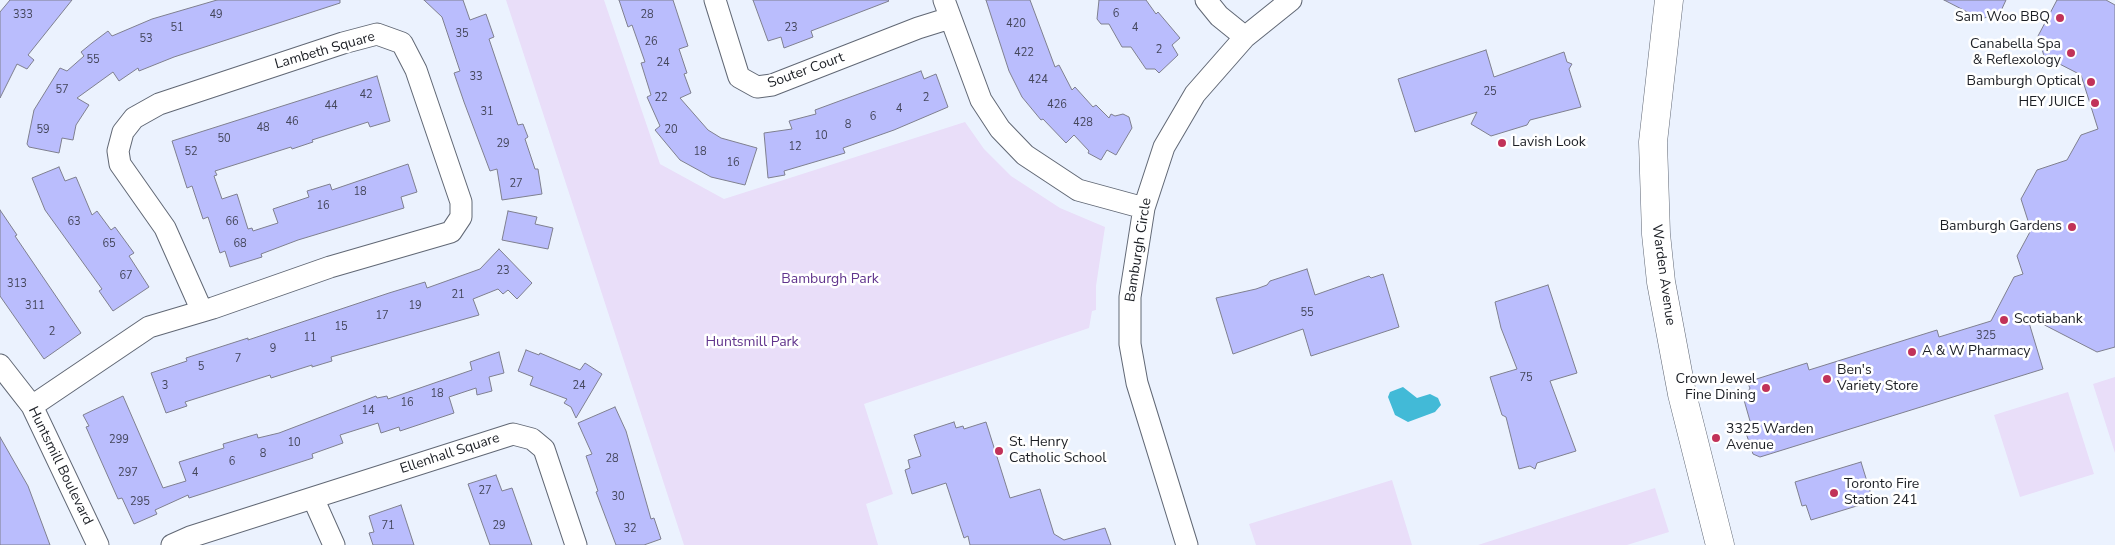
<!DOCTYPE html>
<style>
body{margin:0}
canvas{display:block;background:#ebf2fe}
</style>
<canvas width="2115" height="545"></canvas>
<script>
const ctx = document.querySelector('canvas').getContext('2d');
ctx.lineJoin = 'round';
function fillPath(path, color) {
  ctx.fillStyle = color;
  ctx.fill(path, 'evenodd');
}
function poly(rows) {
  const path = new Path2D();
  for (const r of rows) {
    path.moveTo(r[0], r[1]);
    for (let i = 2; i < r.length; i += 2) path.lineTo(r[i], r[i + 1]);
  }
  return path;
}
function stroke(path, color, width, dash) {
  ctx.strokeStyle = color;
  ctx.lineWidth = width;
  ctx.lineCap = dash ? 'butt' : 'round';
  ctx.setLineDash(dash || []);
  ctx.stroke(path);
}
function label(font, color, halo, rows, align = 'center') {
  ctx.font = font + ' "Nunito Sans",sans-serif';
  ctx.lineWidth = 5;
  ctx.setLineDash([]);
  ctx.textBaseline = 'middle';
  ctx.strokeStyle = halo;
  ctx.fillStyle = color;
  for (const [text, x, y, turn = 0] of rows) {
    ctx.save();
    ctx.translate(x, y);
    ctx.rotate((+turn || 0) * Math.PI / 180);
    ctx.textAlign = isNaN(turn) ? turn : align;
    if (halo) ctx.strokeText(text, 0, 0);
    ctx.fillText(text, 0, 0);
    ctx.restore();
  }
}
const green = poly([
 [506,0,604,0,660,164,724,199,965,122,984,149,1011,176,1060,208,1105,227,1096,286,1096,310,1092,311,1089,328,864,404,893,494,866,504,878,545,684,545],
 [2115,377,2115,453,2093,384],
 [2068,392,2094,474,2020,497,1994,415],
 [1392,480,1412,545,1256,545,1249,524],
 [1655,488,1669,532,1627,545,1478,545]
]);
const water = poly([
 [1403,387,1417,398,1430,394,1438,398,1441,405,1435,412,1408,422,1395,415,1388,397,1390,392]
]);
const building = poly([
 [10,0,72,0,28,55,34,60,27,69,17,64,0,98,0,12,10,0],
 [217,0,340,0,340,3,174,57,139,71,138,68,119,81,113,72,77,98,89,105,76,125,73,140,62,138,59,153,29,147,27,144,34,110,60,68,67,71,84,56,81,52,92,43,108,31,112,36,152,19,217,0],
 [424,0,463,0,470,20,486,14,494,37,489,39,518,125,523,124,528,137,525,139,535,169,538,169,542,194,502,200,497,169,490,171,464,102,454,73,460,71,442,17,424,0],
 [619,0,673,0,688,46,679,49,687,73,684,74,691,93,680,98,708,130,721,138,757,148,745,185,711,177,680,160,655,130,660,126,647,97,651,95,641,63,645,62,632,25,628,27,619,0],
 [753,0,888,0,889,1,811,31,813,37,784,48,781,37,768,41,753,0],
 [986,0,1030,0,1055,67,1059,65,1072,90,1075,87,1093,107,1096,105,1109,118,1111,114,1115,116,1123,114,1129,117,1132,128,1116,155,1107,150,1101,160,1088,153,1089,151,1074,135,1066,143,1043,119,1041,120,1022,97,1009,71,986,0],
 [1099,0,1146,0,1156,14,1158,12,1180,38,1172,45,1178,55,1159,73,1155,69,1146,69,1131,47,1122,47,1109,24,1101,24,1097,19,1099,0],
 [1944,0,2006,0,2000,13,1981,19,1944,0],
 [2057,0,2106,0,2115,5,2115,347,2097,352,2027,316,2043,369,1760,457,1753,454,1745,430,1750,421,1744,400,1750,388,1747,382,1807,363,1809,370,1937,330,1939,337,1991,321,2014,277,2023,274,2017,256,2031,230,2021,199,2037,170,2067,160,2081,135,2098,129,2081,75,2044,56,2038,36,2057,0],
 [1486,50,1494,77,1564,52,1567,62,1572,64,1569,69,1581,107,1530,120,1527,125,1491,136,1471,124,1477,112,1415,132,1398,79,1486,50],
 [921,71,924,79,936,74,948,107,894,130,843,148,845,153,784,171,785,175,768,178,764,133,792,129,789,121,816,114,815,110,921,71],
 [377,76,390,121,370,127,368,122,312,140,313,142,292,149,291,147,215,171,217,175,214,176,222,199,237,194,248,229,252,228,253,231,278,223,273,209,309,197,307,191,330,184,332,190,408,164,417,192,401,197,404,208,298,240,261,254,262,257,230,267,225,251,220,253,208,217,203,219,192,186,187,188,172,141,377,76],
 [59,167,65,181,76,177,92,215,97,211,111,230,115,227,134,253,129,256,149,287,113,311,99,291,102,289,45,210,32,178,59,167],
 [0,210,17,235,15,236,81,333,44,359,0,296,0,210],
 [508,211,537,217,535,224,553,228,548,249,502,240,508,211],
 [499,249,532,283,517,299,508,290,503,294,498,289,473,299,479,315,331,357,332,361,312,367,312,365,271,378,270,375,185,402,187,406,166,413,151,373,187,361,186,358,248,338,248,340,389,293,425,282,427,288,480,269,499,249],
 [1307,269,1315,295,1369,276,1371,278,1383,274,1399,327,1311,356,1303,329,1233,354,1216,298,1256,289,1267,285,1270,281,1307,269],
 [1548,285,1577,373,1550,381,1576,451,1537,463,1535,469,1530,466,1519,469,1506,417,1502,415,1490,377,1517,369,1501,328,1495,302,1548,285],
 [526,350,539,355,540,353,580,370,585,363,602,374,576,418,571,407,564,403,567,399,530,385,533,377,518,371,526,350],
 [499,352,504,373,489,377,492,391,477,395,476,388,449,397,454,413,400,431,399,427,381,433,378,423,340,435,343,443,312,454,313,458,189,498,188,495,155,510,157,514,134,524,122,498,118,499,86,427,89,426,83,415,123,396,163,488,186,481,179,462,224,448,223,444,257,434,258,438,279,433,376,396,377,398,387,396,388,399,472,370,470,362,499,352],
 [615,407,626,431,651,519,654,518,661,539,644,545,616,545,596,492,598,491,586,456,592,454,578,423,615,407],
 [954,422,956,428,963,426,964,429,986,422,1010,498,1040,489,1054,534,1064,540,1105,528,1111,545,970,545,968,536,964,538,946,483,912,494,905,470,910,468,908,460,921,456,914,435,954,422],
 [0,437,28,486,50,545,0,545,0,437],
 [1861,462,1873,501,1811,520,1806,505,1802,506,1795,482,1861,462],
 [496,475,502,491,512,488,532,545,490,545,468,484,496,475],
 [401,505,414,545,373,545,369,533,374,532,369,516,401,505]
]);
const minor = poly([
 [715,0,739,77,757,87,772,85,918,28,950,18],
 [944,0,981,100,1000,129,1025,155,1078,190,1144,208],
 [1206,0,1219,16,1245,37],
 [0,365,32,406,98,545],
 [32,406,149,327,213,308,330,267,451,232,461,217,461,202,416,70,402,43,377,34,343,43,159,104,134,118,123,132,118,151,120,164,165,228,202,311],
 [313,498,334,545],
 [172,545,190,537,513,434,532,439,544,449,576,545],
 [1187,545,1137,383,1130,344,1130,297,1144,208,1164,147,1195,94,1245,37,1291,0]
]);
const major = poly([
 [1669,0,1653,142,1656,234,1661,282,1682,394,1720,545]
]);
const markers = [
 [2060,18,5,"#c13259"],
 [2071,53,5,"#c13259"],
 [2091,82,5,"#c13259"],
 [2095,103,5,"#c13259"],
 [1502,143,5,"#c13259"],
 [2072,227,5,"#c13259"],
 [2004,320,5,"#c13259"],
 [1912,352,5,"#c13259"],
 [1827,379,5,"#c13259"],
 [1766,388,5,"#c13259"],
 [1716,438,5,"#c13259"],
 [999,451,5,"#c13259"],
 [1834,493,5,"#c13259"]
];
const numberNames = [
 ["6",1116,14],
 ["333",23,15],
 ["49",216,15],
 ["28",647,15],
 ["420",1016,24],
 ["51",177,28],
 ["23",791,28],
 ["4",1135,28],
 ["35",462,34],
 ["53",146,39],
 ["26",651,42],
 ["2",1159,50],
 ["422",1024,53],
 ["55",93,60],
 ["24",663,63],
 ["33",476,77],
 ["424",1038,80],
 ["57",62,90],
 ["25",1490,92],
 ["42",366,95],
 ["22",661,98],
 ["2",926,98],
 ["426",1057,105],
 ["44",331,106],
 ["4",899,109],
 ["31",487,112],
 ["6",873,117],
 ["46",292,122],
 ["428",1083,123],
 ["8",848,125],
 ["48",263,128],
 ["59",43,130],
 ["20",671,130],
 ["10",821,136],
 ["50",224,139],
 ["29",503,144],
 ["12",795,147],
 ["52",191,152],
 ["18",700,152],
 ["16",733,163],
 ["27",516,184],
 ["18",360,192],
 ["16",323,206],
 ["63",74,222],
 ["66",232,222],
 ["65",109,244],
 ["68",240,244],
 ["23",503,271],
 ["67",126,276],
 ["313",17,284],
 ["21",458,295],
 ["311",35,306],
 ["19",415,306],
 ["55",1307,313],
 ["17",382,316],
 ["15",341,327],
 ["2",52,332],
 ["325",1986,336],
 ["11",310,338],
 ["9",273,349],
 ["7",238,359],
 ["5",201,367],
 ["75",1526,378],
 ["3",165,386],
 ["24",579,386],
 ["18",437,394],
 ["16",407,403],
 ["14",368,411],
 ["299",119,440],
 ["10",294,443],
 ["8",263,454],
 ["28",612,459],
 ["6",232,462],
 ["297",128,473],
 ["4",195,473],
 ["27",485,491],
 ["30",618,497],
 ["295",140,502],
 ["71",388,526],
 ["29",499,526],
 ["32",630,529]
];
const poiNames = [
 ["Sam Woo BBQ",2050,18,"right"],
 ["Canabella Spa",2061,45,"right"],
 ["& Reflexology",2061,61,"right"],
 ["Bamburgh Optical",2081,82,"right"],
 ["HEY JUICE",2085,103,"right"],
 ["Lavish Look",1512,143],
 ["Bamburgh Gardens",2062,227,"right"],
 ["Scotiabank",2014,320],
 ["A & W Pharmacy",1922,352],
 ["Ben's",1837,371],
 ["Variety Store",1837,387],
 ["Crown Jewel",1756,380,"right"],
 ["Fine Dining",1756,396,"right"],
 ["3325 Warden",1726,430],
 ["Avenue",1726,446],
 ["St. Henry",1009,443],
 ["Catholic School",1009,459],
 ["Toronto Fire",1844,485],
 ["Station 241",1844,501]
];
const streetNames = [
 ["Lambeth Square",325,51,-16],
 ["Souter Court",806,71,-20],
 ["Bamburgh Circle",1139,250,-81],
 ["Warden Avenue",1663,275,82],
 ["Ellenhall Square",450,454,-18],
 ["Huntsmill Boulevard",60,466,64]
];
const parkNames = [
 ["Bamburgh Park",830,280],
 ["Huntsmill Park",752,343]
];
fillPath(green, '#e9def9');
fillPath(water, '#42bad7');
fillPath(building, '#babdfd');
stroke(building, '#7f808f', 1);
stroke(minor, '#616875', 23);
stroke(major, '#616875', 29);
stroke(minor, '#fff', 21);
stroke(major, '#fff', 28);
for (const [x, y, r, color] of markers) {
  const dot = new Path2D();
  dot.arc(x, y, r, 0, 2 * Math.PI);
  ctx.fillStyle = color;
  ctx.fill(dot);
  stroke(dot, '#fff', 2);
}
label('11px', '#44465b', null, numberNames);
label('14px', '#1c1f25', '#fff', poiNames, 'left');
label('14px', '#1c1f25', '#fff', streetNames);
label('14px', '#61358d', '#fff', parkNames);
</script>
